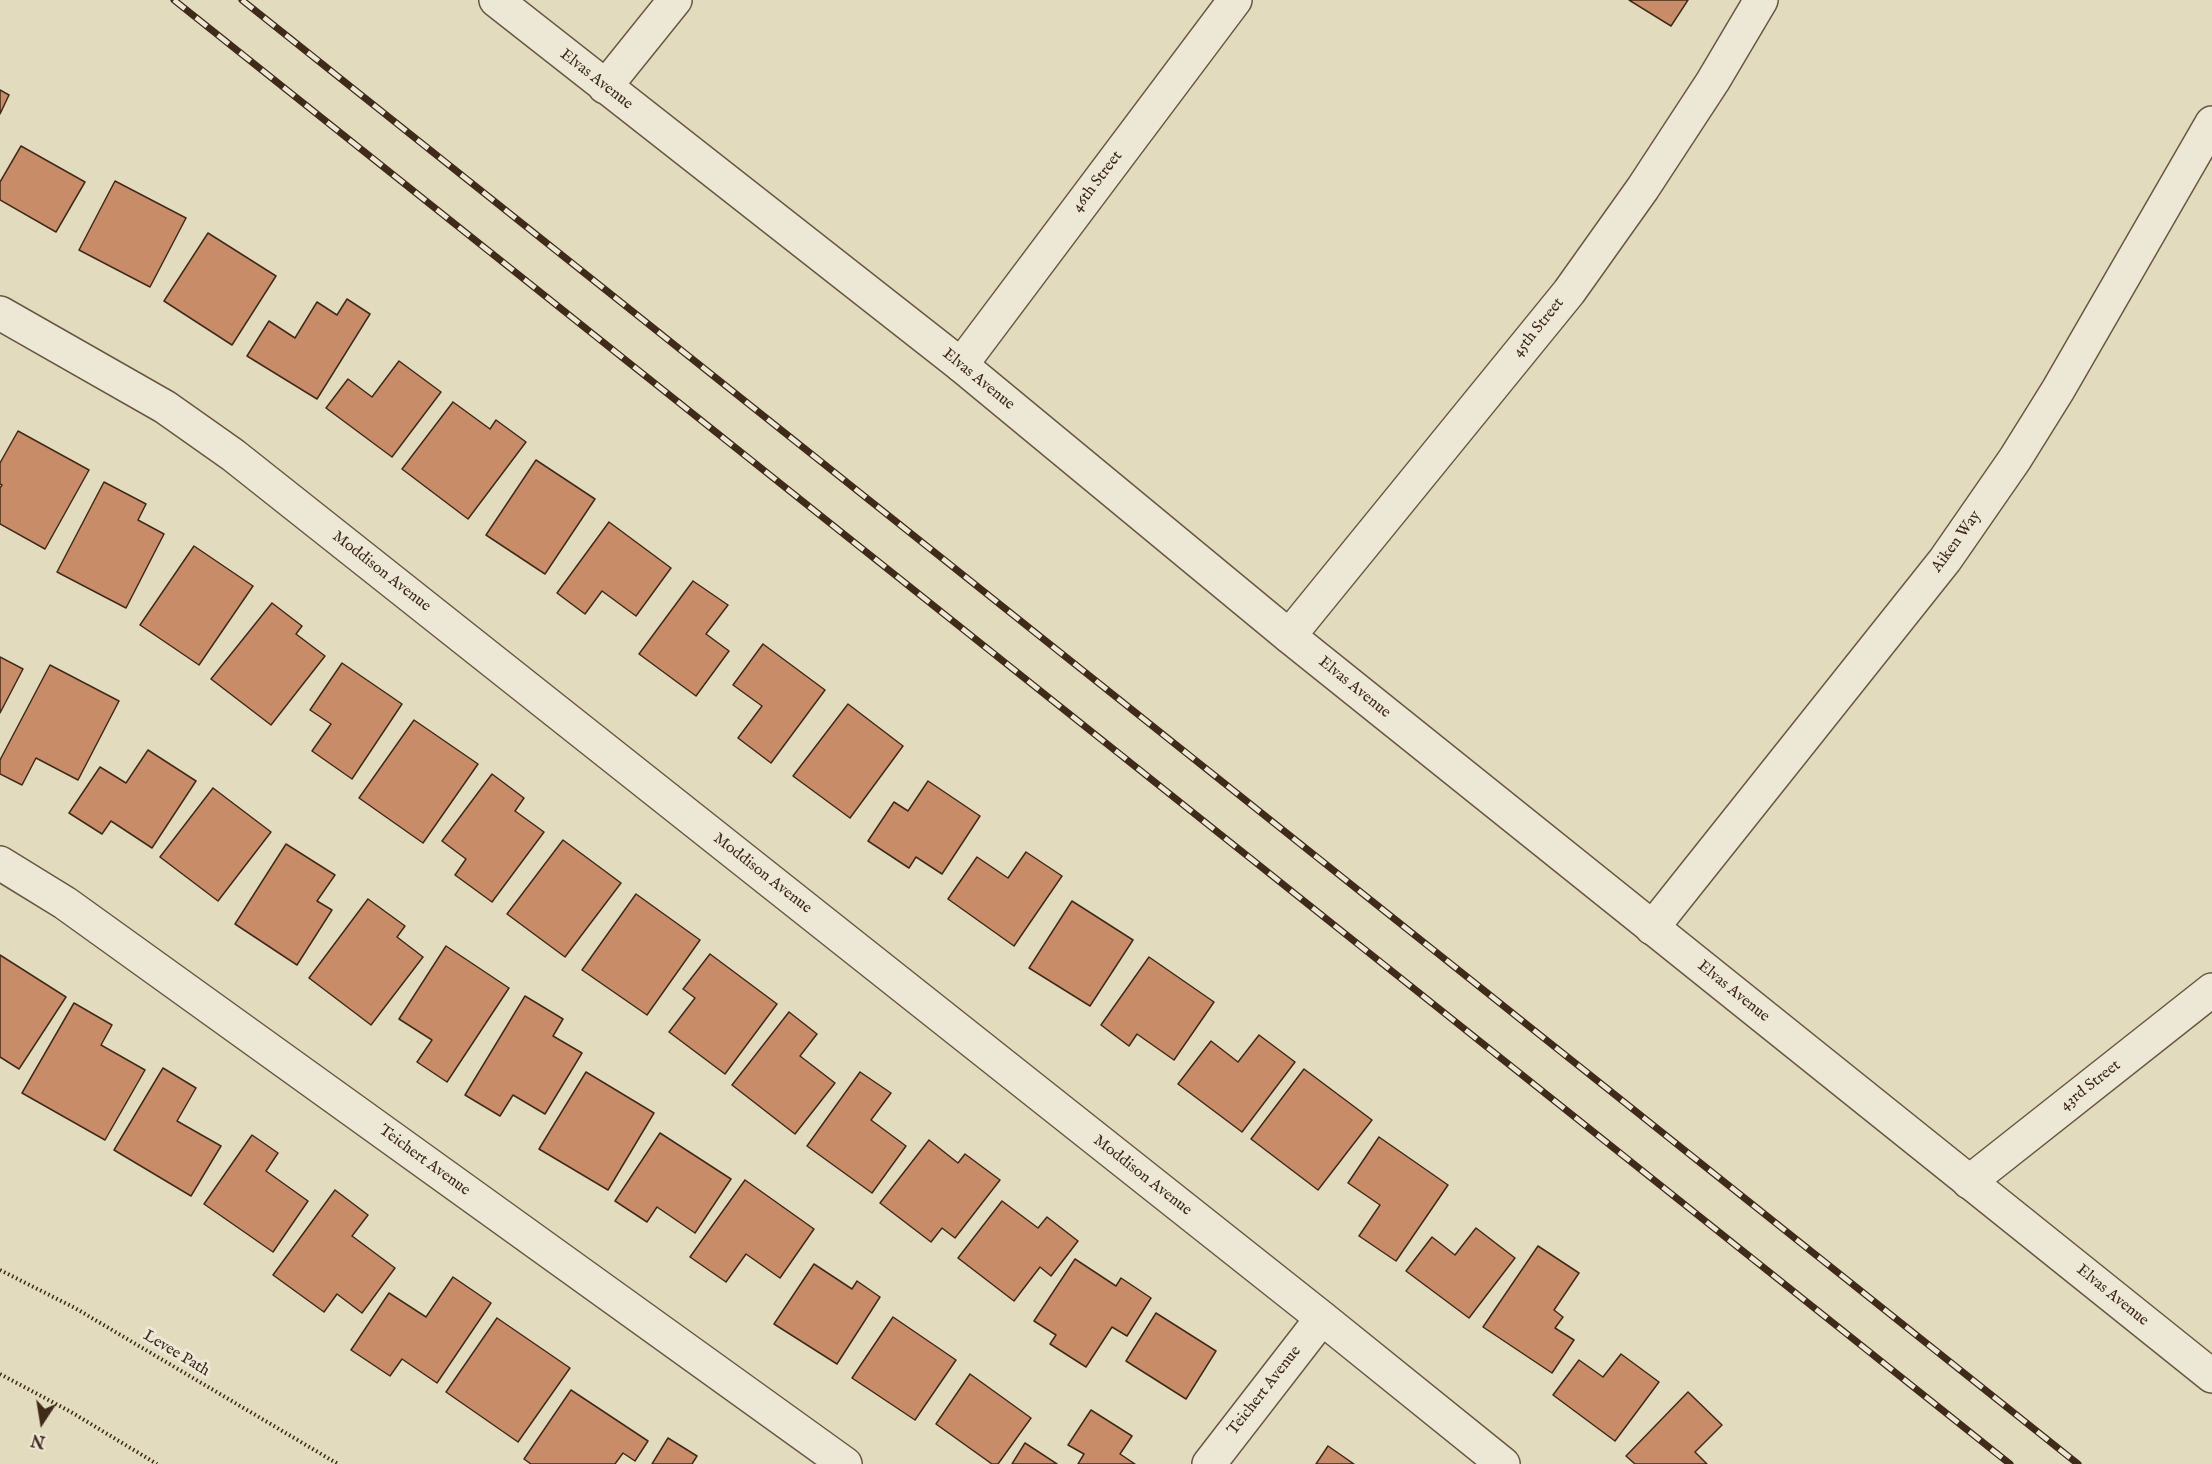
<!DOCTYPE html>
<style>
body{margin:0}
#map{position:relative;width:2212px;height:1464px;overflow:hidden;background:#e3dbbe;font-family:"IM FELL English",serif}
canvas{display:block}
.north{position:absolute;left:12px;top:1392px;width:60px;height:60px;-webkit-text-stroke:4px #ede8d5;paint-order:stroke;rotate:192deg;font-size:16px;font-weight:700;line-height:24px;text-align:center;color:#402b1b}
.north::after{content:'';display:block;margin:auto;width:21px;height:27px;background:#402b1b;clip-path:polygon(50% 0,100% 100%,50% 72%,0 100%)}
</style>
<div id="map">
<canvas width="2212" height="1464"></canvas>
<div class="north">N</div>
</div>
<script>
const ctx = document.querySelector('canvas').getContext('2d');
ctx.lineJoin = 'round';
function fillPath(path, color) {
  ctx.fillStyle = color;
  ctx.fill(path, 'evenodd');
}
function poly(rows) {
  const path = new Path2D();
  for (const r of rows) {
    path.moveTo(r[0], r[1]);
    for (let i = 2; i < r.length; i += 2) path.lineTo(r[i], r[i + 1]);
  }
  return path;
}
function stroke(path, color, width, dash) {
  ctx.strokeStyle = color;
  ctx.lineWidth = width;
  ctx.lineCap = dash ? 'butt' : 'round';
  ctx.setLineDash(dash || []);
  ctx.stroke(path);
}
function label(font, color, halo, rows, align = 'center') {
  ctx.font = font + ' "IM FELL English",serif';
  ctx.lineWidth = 6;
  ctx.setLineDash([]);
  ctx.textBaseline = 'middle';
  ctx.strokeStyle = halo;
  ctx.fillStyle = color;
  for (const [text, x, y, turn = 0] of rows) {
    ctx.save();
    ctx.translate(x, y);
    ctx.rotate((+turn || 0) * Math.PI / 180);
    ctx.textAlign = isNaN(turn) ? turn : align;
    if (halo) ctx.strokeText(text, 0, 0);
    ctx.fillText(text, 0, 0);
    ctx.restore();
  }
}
const building = poly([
 [1629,0,1688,0,1671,26,1629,0],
 [0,90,9,95,0,114,0,90],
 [21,146,85,182,56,232,0,200,0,182,21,146],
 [115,181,186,218,150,287,79,250,115,181],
 [208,233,276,276,232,345,164,301,208,233],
 [347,299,370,314,317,399,247,356,269,321,295,338,317,302,337,315,347,299],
 [399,361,441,392,392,457,326,408,348,379,372,397,399,361],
 [453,402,490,429,496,420,526,442,468,519,402,469,453,402],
 [18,431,89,470,45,549,0,524,0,488,2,485,0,484,0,463,18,431],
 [536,460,595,499,545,574,486,535,536,460],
 [104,482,146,504,138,520,164,534,126,608,57,572,104,482],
 [609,522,671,568,636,616,602,591,585,614,557,593,609,522],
 [194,546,253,586,199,665,140,625,194,546],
 [693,581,728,605,706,634,729,651,696,696,639,654,693,581],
 [272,603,302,626,296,634,325,656,271,725,211,679,272,603],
 [763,644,825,690,771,763,738,738,762,706,733,685,763,644],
 [0,657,23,669,0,713,0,657],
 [342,663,402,704,352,779,312,751,331,724,310,710,342,663],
 [50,665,119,701,78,780,36,758,22,785,0,774,0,760,50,665],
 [848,704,903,746,850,818,793,776,848,704],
 [414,720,478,764,423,843,359,798,414,720],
 [148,750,196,781,152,848,111,821,102,834,69,813,100,767,126,783,148,750],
 [492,774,524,798,515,811,544,832,492,902,455,875,466,859,442,841,492,774],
 [928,781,980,816,942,874,916,857,909,868,868,841,894,802,908,811,928,781],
 [213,788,271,832,218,901,160,857,213,788],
 [563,840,621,883,565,957,507,914,563,840],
 [286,844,335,875,317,901,332,910,297,965,235,924,286,844],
 [1026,852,1062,876,1014,946,948,899,977,857,1008,878,1026,852],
 [636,894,700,940,647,1015,582,970,636,894],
 [368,899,405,926,397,937,423,957,371,1025,309,978,368,899],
 [1072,901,1133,940,1090,1006,1029,968,1072,901],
 [446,946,509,988,447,1082,417,1062,432,1040,399,1019,446,946],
 [710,954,777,1004,725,1074,669,1032,695,998,683,989,710,954],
 [0,955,66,997,19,1069,0,1057,0,955],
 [1149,957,1214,1002,1174,1060,1137,1034,1129,1046,1101,1025,1149,957],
 [525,996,563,1019,553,1036,582,1053,545,1114,513,1095,500,1116,465,1095,525,996],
 [74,1003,112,1025,101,1045,145,1070,105,1140,22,1093,74,1003],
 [789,1012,817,1034,800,1056,835,1083,795,1134,732,1085,789,1012],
 [1259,1035,1295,1062,1242,1132,1178,1084,1211,1041,1238,1062,1259,1035],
 [163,1068,196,1088,177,1121,221,1146,191,1196,114,1150,163,1068],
 [1304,1069,1372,1120,1318,1190,1251,1139,1304,1069],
 [586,1072,654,1113,608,1190,539,1149,586,1072],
 [860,1072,891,1093,871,1120,906,1146,872,1193,807,1146,860,1072],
 [660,1133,731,1179,695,1233,657,1207,647,1222,615,1201,660,1133],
 [252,1135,278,1153,266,1171,308,1201,273,1252,204,1204,252,1135],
 [1379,1137,1448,1185,1396,1261,1359,1236,1380,1205,1348,1183,1379,1137],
 [929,1140,958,1163,965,1154,1000,1180,955,1238,942,1228,931,1242,880,1203,929,1140],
 [745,1180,814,1229,780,1278,746,1254,726,1282,690,1257,745,1180],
 [335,1190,368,1215,352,1236,395,1268,362,1313,337,1294,324,1312,273,1275,335,1190],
 [1002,1201,1038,1228,1047,1217,1078,1241,1051,1276,1040,1267,1014,1301,958,1258,1002,1201],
 [1476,1228,1515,1258,1469,1318,1406,1271,1432,1237,1455,1255,1476,1228],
 [1538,1246,1579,1273,1554,1310,1563,1317,1555,1328,1574,1340,1552,1373,1483,1327,1538,1246],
 [1075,1259,1116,1286,1121,1278,1151,1298,1127,1336,1112,1327,1086,1367,1050,1344,1056,1335,1034,1321,1075,1259],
 [814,1264,852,1289,857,1281,880,1297,837,1364,774,1324,814,1264],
 [453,1277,491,1303,437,1383,402,1359,390,1376,351,1350,389,1293,426,1317,453,1277],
 [1156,1313,1216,1351,1186,1399,1126,1361,1156,1313],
 [893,1317,956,1360,915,1420,852,1378,893,1317],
 [497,1318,570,1368,518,1442,446,1392,497,1318],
 [1621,1354,1659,1382,1615,1441,1553,1395,1579,1360,1603,1377,1621,1354],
 [970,1374,1031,1418,998,1464,992,1464,936,1424,970,1374],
 [571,1390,648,1441,635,1461,623,1453,615,1464,531,1464,524,1459,571,1390],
 [1688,1392,1722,1425,1695,1452,1707,1464,1635,1464,1626,1456,1688,1392],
 [1091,1410,1132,1436,1120,1454,1135,1464,1078,1464,1084,1454,1068,1445,1091,1410],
 [668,1438,697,1456,692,1464,652,1464,668,1438],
 [1025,1443,1057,1464,1012,1464,1025,1443],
 [1328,1446,1354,1464,1316,1464,1328,1446]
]);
const path = poly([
 [0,1270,75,1308,338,1464],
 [0,1374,71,1412,157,1464]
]);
const minor = poly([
 [605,87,675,0],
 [0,313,165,407,233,455,1322,1318,1503,1464],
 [961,365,1235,0],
 [1289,636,1569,292,1643,188,1713,81,1761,0],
 [0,863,65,903,845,1464],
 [1652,928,1945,560,2015,459,2058,390,2212,123],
 [1969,1182,2212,990],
 [1209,1464,1322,1318]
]);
const tertiary = poly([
 [496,0,961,365,1289,636,2212,1376]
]);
const rail = poly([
 [174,0,2010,1464],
 [242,0,2078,1464]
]);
const streetNames = [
 ["Elvas Avenue",596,80,38],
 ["46th Street",1098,182,-53],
 ["45th Street",1539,328,-51],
 ["Elvas Avenue",978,380,39],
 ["Aiken Way",1957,542,-54],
 ["Moddison Avenue",381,572,38],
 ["Elvas Avenue",1354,688,39],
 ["Moddison Avenue",762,874,38],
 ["Elvas Avenue",1733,992,39],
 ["43rd Street",2091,1086,-38],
 ["Teichert Avenue",424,1161,36],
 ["Moddison Avenue",1142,1176,38],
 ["Elvas Avenue",2112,1296,39],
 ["Levee Path",176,1354,31],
 ["Teichert Avenue",1265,1391,-52]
];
fillPath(building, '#c98c69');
stroke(building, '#402b1b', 1.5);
stroke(minor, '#695744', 36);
stroke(tertiary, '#695744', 36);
stroke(path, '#402b1b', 4, [1.5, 3]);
stroke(minor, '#ede8d5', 33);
stroke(tertiary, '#ede8d5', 33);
stroke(rail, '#402b1b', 7);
stroke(rail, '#ede8d5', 4.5, [14]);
label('16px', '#402b1b', '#ede8d5', streetNames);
</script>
